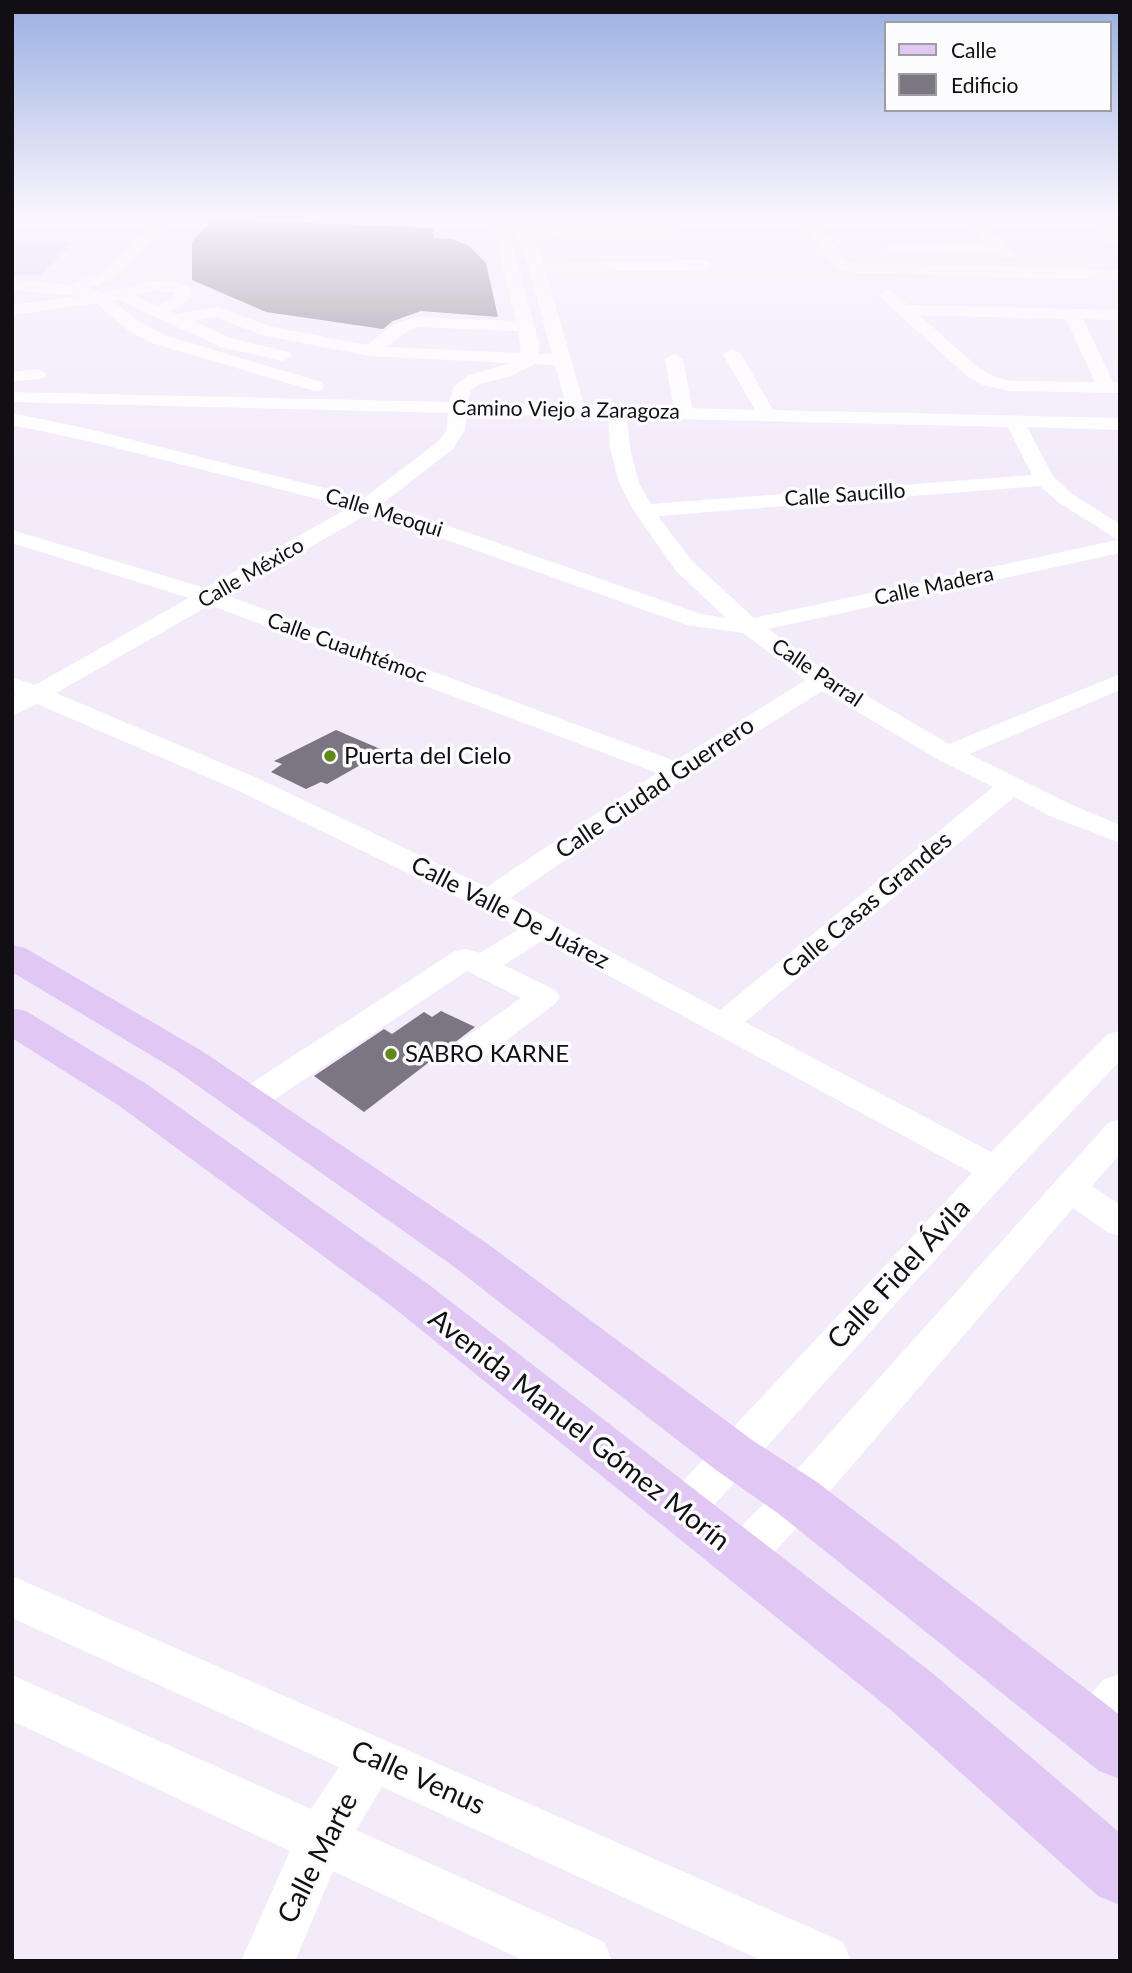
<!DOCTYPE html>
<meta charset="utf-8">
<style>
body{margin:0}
#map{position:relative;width:1132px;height:1973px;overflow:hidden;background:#f3eafa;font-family:Lato,sans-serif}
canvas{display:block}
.frame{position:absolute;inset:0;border:14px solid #110f14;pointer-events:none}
.legend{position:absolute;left:884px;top:21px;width:228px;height:91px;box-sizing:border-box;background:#fcfbfe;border:2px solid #9e9da0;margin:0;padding:9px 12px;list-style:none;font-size:21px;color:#110f14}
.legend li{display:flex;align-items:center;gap:14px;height:35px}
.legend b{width:35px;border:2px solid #9e9da0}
</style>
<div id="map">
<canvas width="1132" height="1973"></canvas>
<div class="frame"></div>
<ul class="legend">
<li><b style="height:9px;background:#e0c7f4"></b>Calle</li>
<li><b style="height:19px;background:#7c7582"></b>Edificio</li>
</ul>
</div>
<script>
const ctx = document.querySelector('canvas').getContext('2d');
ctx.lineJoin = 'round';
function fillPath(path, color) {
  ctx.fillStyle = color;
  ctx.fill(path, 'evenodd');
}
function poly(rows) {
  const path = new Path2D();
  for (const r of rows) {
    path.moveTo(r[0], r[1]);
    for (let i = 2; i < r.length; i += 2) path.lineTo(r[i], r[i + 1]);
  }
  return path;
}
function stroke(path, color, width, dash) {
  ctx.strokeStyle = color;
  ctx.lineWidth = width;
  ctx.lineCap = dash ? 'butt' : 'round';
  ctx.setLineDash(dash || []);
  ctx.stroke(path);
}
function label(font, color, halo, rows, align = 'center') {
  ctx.font = font + ' Lato,sans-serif';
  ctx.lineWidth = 7;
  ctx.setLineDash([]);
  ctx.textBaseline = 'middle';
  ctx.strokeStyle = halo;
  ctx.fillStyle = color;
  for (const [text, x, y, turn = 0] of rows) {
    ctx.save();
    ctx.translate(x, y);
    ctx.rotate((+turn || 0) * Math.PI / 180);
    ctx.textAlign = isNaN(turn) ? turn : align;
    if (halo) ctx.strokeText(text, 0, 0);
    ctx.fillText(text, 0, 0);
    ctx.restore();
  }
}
const green = poly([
 [12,240,74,241,41,275,12,275]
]);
const building = poly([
 [213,219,433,228,434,238,452,239,469,246,486,263,498,317,421,311,393,321,383,329,266,312,192,280,192,242],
 [336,730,385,751,327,784,321,782,306,789,271,772,282,764,274,761],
 [441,1011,475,1027,364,1112,314,1076,384,1029,392,1034,424,1012,432,1017]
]);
const minor = poly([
 [160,217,177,217,110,280,90,288,103,293,153,281,174,282,189,287,192,296,171,312,177,314,217,307,272,327,367,345,394,324,416,317,516,321,492,222,446,221,439,217,525,217,529,228,669,226,674,227,676,230,674,233,532,236,543,263,705,260,713,265,705,270,546,272,584,405,674,408,665,359,674,354,683,359,692,408,755,410,723,354,732,349,741,354,773,410,1120,418,1120,430,1027,427,1053,476,1072,494,1120,524,1120,553,768,629,831,675,949,744,1120,674,1120,690,969,754,1070,804,1120,825,1120,843,1050,816,1014,797,745,1022,991,1152,1108,1034,1120,1031,1120,1061,1008,1179,697,1524,682,1529,667,1524,660,1511,667,1498,972,1173,543,940,504,965,555,990,560,997,555,1004,480,1060,468,1063,456,1060,452,1052,456,1044,521,998,467,971,260,1109,248,1112,236,1109,231,1101,236,1093,455,951,466,949,480,953,521,928,237,790,37,704,12,716,12,697,17,695,12,693,12,677,35,685,189,598,12,543,12,530,205,588,350,507,88,441,12,425,12,413,89,429,364,498,439,441,447,429,448,413,12,402,12,392,449,402,454,387,467,376,510,363,370,356,262,335,216,317,193,321,233,339,289,352,292,356,283,361,221,347,119,300,113,301,141,323,167,336,321,382,324,386,321,390,315,391,155,344,129,331,96,303,12,315,12,305,80,296,12,290,12,280,69,285,100,274,160,217],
 [506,222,513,222,529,268,552,354,538,354,539,343,506,222],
 [153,291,172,292,176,294,158,306,134,295,153,291],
 [418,327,518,331,521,353,386,347,406,332,418,327],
 [535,364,555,365,566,405,468,403,471,390,479,384,511,376,535,364],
 [467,414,608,417,610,448,619,483,634,511,676,571,726,618,701,614,383,503,453,449,465,429,467,414],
 [627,418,1008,427,1032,475,651,504,639,483,630,448,627,418],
 [1040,486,1058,502,1118,540,754,618,692,561,658,516,1040,486],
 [370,513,687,625,743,633,806,680,675,761,226,595,370,513],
 [210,605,657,773,487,887,257,778,56,693,210,605],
 [822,691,939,760,993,787,720,1010,510,898,686,777,822,691],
 [796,217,811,217,846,261,855,263,1120,270,1120,280,854,273,836,267,796,217],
 [963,217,978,217,1013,253,1016,256,1013,259,1003,259,996,252,892,253,885,249,892,245,988,244,963,217],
 [1082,217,1098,217,1120,235,1120,247,1115,246,1082,217],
 [887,290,893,292,908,305,1120,310,1120,320,1083,319,1113,382,1120,383,1120,393,1010,391,983,385,968,377,881,298,879,295,887,290],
 [919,315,1066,319,1095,382,1010,381,995,377,980,369,919,315],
 [38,369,47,374,44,378,12,382,12,372,38,369],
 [1120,1119,1120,1154,1092,1186,1120,1205,1120,1236,1107,1232,1073,1208,813,1511,756,1571,740,1576,724,1571,718,1557,724,1543,783,1485,1108,1123,1120,1119],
 [12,1576,843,1942,851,1961,763,1961,382,1787,356,1830,604,1942,612,1961,525,1961,333,1871,295,1961,241,1961,290,1851,12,1721,12,1675,311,1809,339,1767,12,1618,12,1576],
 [1120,1674,1120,1732,1109,1745,1092,1752,1075,1745,1068,1729,1075,1713,1103,1680,1120,1674]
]);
const major = poly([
 [12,945,25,948,202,1051,485,1242,752,1440,817,1482,1120,1715,1120,1779,1099,1771,779,1514,716,1470,453,1266,174,1069,12,972,12,945],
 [12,1008,26,1011,148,1085,428,1284,931,1672,1120,1833,1120,1905,1098,1896,891,1710,394,1308,118,1105,12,1038,12,1008]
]);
const markers = [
 [330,756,7,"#5f8a1a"],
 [391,1054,7,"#5f8a1a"]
];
const farStreetnames = [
 ["Camino Viejo a Zaragoza",566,410,1],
 ["Calle Saucillo",845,495,-4],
 ["Calle Meoqui",384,513,17],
 ["Calle México",251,573,-30],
 ["Calle Madera",934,586,-12],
 ["Calle Cuauhtémoc",347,648,20],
 ["Calle Parral",817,673,34]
];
const poiNames = [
 ["Puerta del Cielo",344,756],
 ["SABRO KARNE",405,1054]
];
const streetNames = [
 ["Calle Ciudad Guerrero",655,788,-34],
 ["Calle Casas Grandes",867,905,-40],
 ["Calle Valle De Juárez",510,913,27]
];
const nearStreetnames = [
 ["Calle Fidel Ávila",899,1274,-47],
 ["Avenida Manuel Gómez Morín",579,1430,38],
 ["Calle Venus",418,1778,24],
 ["Calle Marte",318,1858,-63]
];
fillPath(green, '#e5ccfa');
fillPath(building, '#7c7582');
fillPath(minor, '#fff');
fillPath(major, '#e0c7f4');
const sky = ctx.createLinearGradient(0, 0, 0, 493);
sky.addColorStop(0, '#99afe2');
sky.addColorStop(0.44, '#faf6fd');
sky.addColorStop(1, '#faf6fd00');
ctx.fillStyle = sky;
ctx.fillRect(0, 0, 1132, 493);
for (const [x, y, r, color] of markers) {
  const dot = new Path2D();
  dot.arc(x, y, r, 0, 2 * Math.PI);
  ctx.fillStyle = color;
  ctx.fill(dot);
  stroke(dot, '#fcfbfe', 2.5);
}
label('21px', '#110f14', '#fcfbfe', farStreetnames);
label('24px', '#110f14', '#fcfbfe', poiNames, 'left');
label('24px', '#110f14', '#fcfbfe', streetNames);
label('28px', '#110f14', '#fcfbfe', nearStreetnames);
</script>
